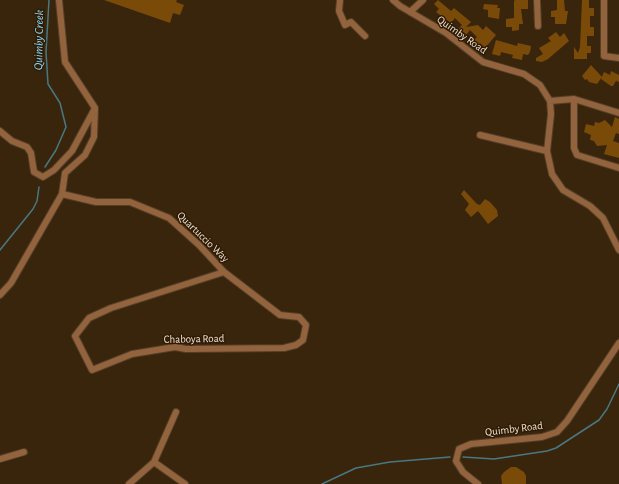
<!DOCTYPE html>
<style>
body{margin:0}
canvas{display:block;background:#39240c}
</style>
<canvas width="619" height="484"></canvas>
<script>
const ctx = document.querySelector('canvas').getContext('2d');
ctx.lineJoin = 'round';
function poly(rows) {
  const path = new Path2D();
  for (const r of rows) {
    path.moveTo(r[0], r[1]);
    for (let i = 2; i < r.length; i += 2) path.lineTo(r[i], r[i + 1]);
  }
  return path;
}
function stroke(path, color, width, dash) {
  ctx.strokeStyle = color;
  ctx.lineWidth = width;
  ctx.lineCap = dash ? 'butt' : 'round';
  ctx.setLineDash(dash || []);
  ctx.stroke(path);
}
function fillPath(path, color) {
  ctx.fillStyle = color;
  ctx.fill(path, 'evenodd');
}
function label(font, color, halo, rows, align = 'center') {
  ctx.font = font + ' "Alegreya Sans",sans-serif';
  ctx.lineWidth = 3;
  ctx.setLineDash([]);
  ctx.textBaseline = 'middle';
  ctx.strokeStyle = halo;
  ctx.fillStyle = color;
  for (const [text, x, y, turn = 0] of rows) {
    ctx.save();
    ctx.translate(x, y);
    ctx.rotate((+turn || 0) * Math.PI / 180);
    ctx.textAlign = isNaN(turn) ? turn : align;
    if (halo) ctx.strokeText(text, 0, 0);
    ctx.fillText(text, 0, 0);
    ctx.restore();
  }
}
const stream = poly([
 [45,167,56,150,66,127,60,103,48,84,46,52,49,0],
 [0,250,33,209,37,201,39,187],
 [463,457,494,459,547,451,556,448,599,420,607,409,619,384],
 [322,484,356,468,390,462,450,457]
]);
const building = poly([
 [104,0,177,0,176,2,184,5,180,15,173,13,170,23],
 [438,0,451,11,454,8,471,22,466,27,478,25,483,30,486,26,496,35,485,48,480,43,478,46,473,41,477,37,470,30,466,35,462,31,457,36,454,34,462,25,455,18,451,23,436,12,439,9,434,4],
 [515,0,528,0,528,9,521,9,523,24,519,24,519,30,512,31,512,27,506,27,506,19,514,18,514,1],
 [557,0,564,0,565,11,568,11,566,24,555,24,555,17,551,17,551,11,557,10],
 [582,0,589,0,589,8,594,8,594,16,590,16,590,27,594,27,594,36,587,36,587,46,591,46,591,53,587,53,587,59,574,59,574,47,578,53,580,47],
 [484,4,498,5,497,8,500,8,499,19,488,17,488,10,483,9],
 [556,32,560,37,564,33,569,41,548,59,542,62,536,61,536,58,543,54,539,48,551,41,548,38],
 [496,40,517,46,518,43,531,46,530,52,528,55,523,54,522,60,512,58,513,55,501,52,500,56,492,54],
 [591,65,602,77,597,84,589,82,587,79,585,80,582,76],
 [611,71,619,75,619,82,616,81,613,86,611,86,601,79,604,72,610,75],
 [615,117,619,119,619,134,616,133,613,141,619,143,619,158,604,154,607,145,597,146,594,141,590,140,591,135,584,132,586,124,594,126,595,122,599,123,605,120,612,127],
 [464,190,477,204,480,205,485,199,490,202,497,210,498,216,488,224,478,211,471,217,465,210,469,204,461,194],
 [511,467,516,467,524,472,526,476,526,484,502,484,501,476,504,472]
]);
const minor = poly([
 [340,0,339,11,345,25,351,22,365,36],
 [393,0,400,6,446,33,483,62,524,74,540,85,550,101,551,114,547,151,552,174,563,190,590,206,603,218,619,250],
 [537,0,538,26],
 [604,0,604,56,619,58],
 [410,12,423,0],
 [574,99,574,148,577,155,619,168],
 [550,101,574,99,619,113],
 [0,131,12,141,27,147,31,153,34,172,43,177,54,170,72,151,94,110],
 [480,135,547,151],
 [62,194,96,202,130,202,169,218,199,245,224,272,280,315,299,317,306,325,303,340,296,345,284,348,186,349,175,347,132,354,92,370,75,336,89,318,111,308,224,272],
 [0,295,11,283,62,194,65,173,85,155,94,137,95,108,65,62,59,0],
 [0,459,24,452],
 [154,462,185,484],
 [129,484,154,462,176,412],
 [478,484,463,472,456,461,459,449,471,444,542,437,557,432,567,421,619,343]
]);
const streetNames = [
 ["Quimby Road",462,35,35],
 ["Quartuccio Way",203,237,44],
 ["Chaboya Road",194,339,-1],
 ["Quimby Road",514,429,-7]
];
const waterNames = [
 ["Quimby Creek",39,40,-89]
];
stroke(stream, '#487882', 1.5);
fillPath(building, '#7a4a09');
stroke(minor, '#533f28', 8);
stroke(minor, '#93633d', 6);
label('11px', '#f1e3d5', '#2f1a03', streetNames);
label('italic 12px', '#8bddfc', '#2f1a03', waterNames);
</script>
